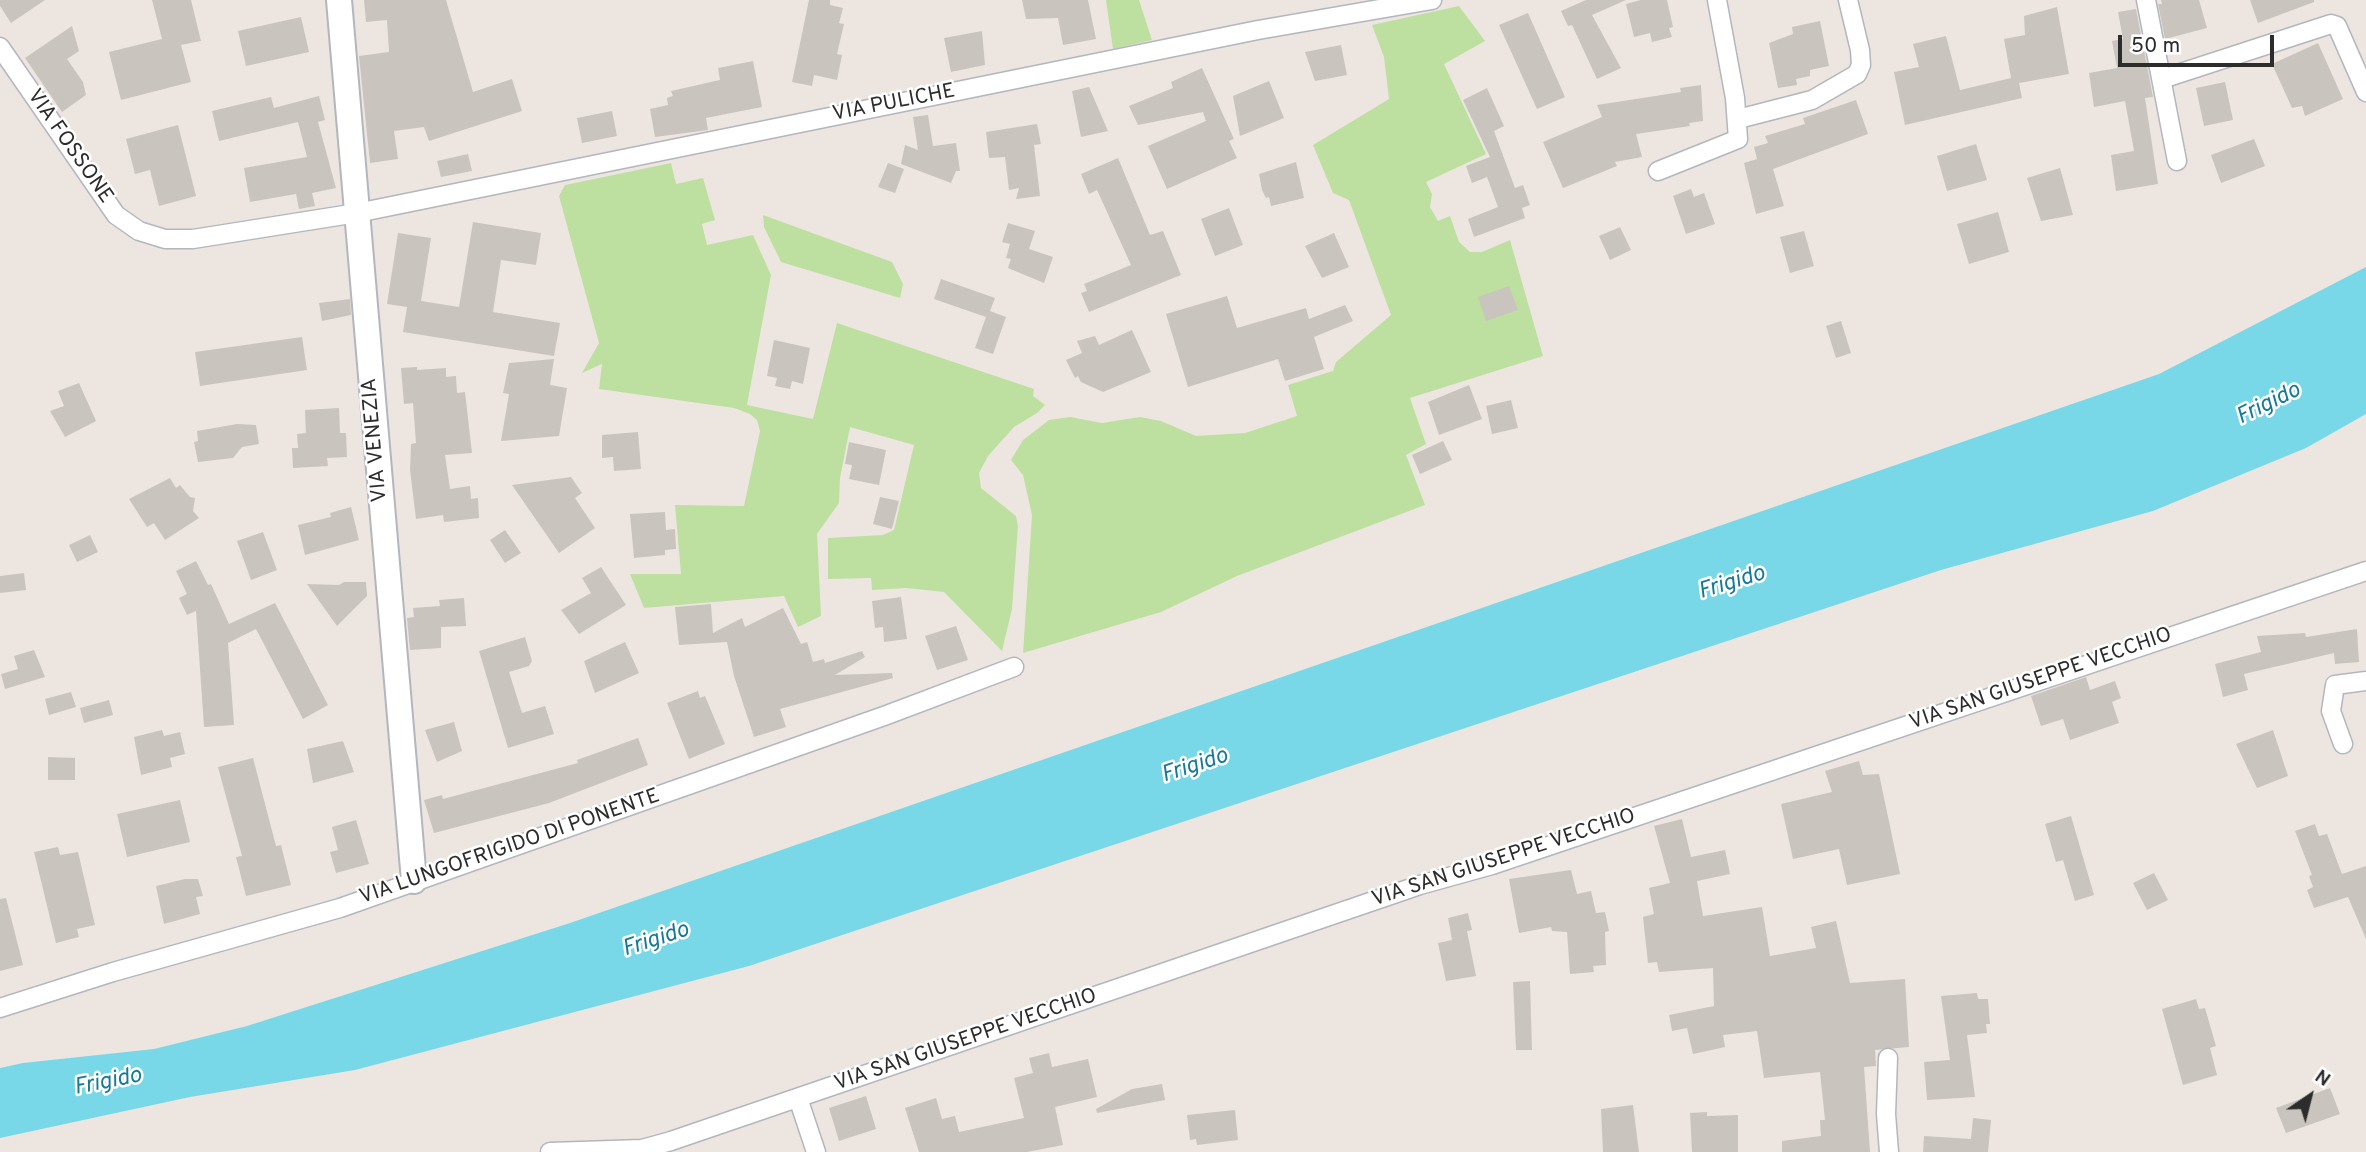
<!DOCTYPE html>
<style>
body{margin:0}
#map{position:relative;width:2366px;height:1152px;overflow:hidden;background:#ede6e0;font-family:Overpass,sans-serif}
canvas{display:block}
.north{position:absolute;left:2275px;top:1061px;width:70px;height:70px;-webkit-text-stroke:5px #fff;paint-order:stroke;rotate:35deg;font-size:19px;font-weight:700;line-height:28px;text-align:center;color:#2c2c2c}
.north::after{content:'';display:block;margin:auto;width:24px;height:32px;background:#2c2c2c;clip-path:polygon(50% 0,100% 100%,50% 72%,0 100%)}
.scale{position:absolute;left:2118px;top:35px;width:156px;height:32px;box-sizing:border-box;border:4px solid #2c2c2c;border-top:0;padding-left:9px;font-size:21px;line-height:24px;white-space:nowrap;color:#2c2c2c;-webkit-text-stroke:5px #fff;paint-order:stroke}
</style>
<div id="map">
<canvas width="2366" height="1152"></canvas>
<div class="north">N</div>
<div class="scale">50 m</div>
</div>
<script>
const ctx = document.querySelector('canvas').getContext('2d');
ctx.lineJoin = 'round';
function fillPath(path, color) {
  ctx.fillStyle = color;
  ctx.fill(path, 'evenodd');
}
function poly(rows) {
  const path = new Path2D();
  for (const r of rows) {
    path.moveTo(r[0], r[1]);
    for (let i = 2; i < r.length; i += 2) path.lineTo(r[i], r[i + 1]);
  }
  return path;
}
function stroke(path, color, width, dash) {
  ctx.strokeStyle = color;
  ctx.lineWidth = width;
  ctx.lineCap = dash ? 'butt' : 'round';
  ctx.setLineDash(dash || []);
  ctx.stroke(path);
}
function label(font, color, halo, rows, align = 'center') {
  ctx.font = font + ' Overpass,sans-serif';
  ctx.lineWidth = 5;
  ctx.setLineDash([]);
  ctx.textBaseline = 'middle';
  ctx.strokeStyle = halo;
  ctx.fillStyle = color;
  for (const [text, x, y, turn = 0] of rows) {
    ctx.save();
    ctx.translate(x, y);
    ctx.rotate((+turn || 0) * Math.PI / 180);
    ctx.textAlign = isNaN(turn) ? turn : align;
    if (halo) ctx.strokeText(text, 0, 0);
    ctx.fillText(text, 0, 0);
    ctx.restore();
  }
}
const green = poly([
 [1106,0,1139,0,1152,40,1113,49],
 [1459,6,1485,41,1444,64,1486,154,1426,182,1432,194,1430,207,1438,221,1450,216,1459,242,1470,252,1482,252,1510,240,1543,356,1410,398,1426,444,1406,455,1425,505,1237,576,1161,612,1023,653,1032,515,1023,475,1011,460,1023,440,1049,420,1070,417,1102,423,1140,417,1161,421,1196,436,1245,433,1297,416,1288,385,1333,371,1336,362,1391,315,1349,200,1333,193,1313,145,1389,99,1384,57,1372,25],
 [671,163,676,184,703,178,715,220,702,224,707,245,753,235,771,275,747,405,813,419,837,323,1034,389,1033,396,1045,405,1037,413,1014,427,988,456,979,473,981,488,1016,516,1018,526,1012,609,1002,651,944,592,906,588,872,590,871,578,828,579,828,538,883,535,894,530,914,445,850,427,840,478,839,503,817,534,821,616,798,627,784,596,644,608,630,574,681,574,675,505,744,506,760,431,757,420,750,414,734,408,599,389,602,364,582,373,599,343,559,196,565,185],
 [763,215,892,262,903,284,900,298,781,262,764,227]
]);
const water = poly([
 [2366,267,2366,414,2306,448,2153,511,1941,570,749,966,355,1070,190,1097,0,1138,0,1068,23,1063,154,1049,247,1026,570,923,2159,374]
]);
const building = poly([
 [0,0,45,0,11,23,0,6],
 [152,0,191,0,201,41,181,45,191,82,121,100,109,52,162,39],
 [364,0,446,0,473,92,512,79,522,111,429,141,424,127,394,131,398,159,370,163,359,56,389,52,387,20,366,22],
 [809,0,830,0,830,5,843,8,839,23,844,24,837,54,842,55,837,80,814,75,812,86,792,82],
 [1022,0,1088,0,1096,39,1063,45,1058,18,1026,19],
 [1586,0,1626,0,1592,15,1621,68,1597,79,1572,25,1568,26,1561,11],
 [1641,0,1667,0,1673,27,1669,28,1672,37,1652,42,1650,33,1634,37,1626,4],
 [2161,0,2199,0,2207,28,2165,39,2158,4,2162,4],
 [2250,0,2314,0,2314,2,2258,23],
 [2057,7,2069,74,2019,83,2022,98,1905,125,1894,72,1919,67,1913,44,1946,36,1960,90,2011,78,2004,39,2025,35,2024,16],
 [2136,9,2153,97,2145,98,2158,184,2116,191,2111,155,2134,151,2125,101,2094,107,2089,73,2117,68,2112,41,2123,39,2118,12],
 [1528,13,1565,97,1537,109,1499,25],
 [301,17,309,52,246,66,238,31],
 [1820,21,1829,66,1810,70,1810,76,1796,79,1797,85,1778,88,1769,43,1793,34,1792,27],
 [72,26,79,51,67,59,83,82,86,95,62,112,25,58],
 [982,31,985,65,951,72,944,38],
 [2318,43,2343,99,2305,116,2302,106,2292,108,2272,64],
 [1341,45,1347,75,1315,81,1305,52],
 [753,61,762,107,706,118,708,130,655,137,650,109,668,105,667,98,673,96,671,91,720,80,718,68],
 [1202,68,1234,139,1229,141,1237,158,1167,189,1148,146,1206,121,1203,112,1138,125,1129,106,1173,88,1171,82],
 [1269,81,1284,118,1240,136,1233,96],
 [2225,82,2233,120,2204,126,2196,88],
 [1701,85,1703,121,1689,123,1690,126,1636,134,1642,157,1615,162,1617,166,1563,188,1543,142,1602,117,1597,105,1681,92,1680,88],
 [1089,87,1108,131,1081,137,1072,91],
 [1487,88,1504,126,1494,131,1515,188,1523,185,1530,205,1522,208,1525,218,1474,237,1468,219,1498,207,1487,177,1472,183,1466,166,1490,157,1463,100],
 [319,96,325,120,318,122,336,188,312,193,315,206,299,209,296,194,250,202,244,168,307,157,298,122,219,141,212,111,271,97,274,108],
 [1856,100,1868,134,1773,169,1784,206,1756,214,1744,163,1757,159,1754,147,1768,143,1765,136,1805,124,1803,118],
 [612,111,617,136,582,143,577,118],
 [928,115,933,146,956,143,960,171,956,171,951,183,901,164,905,145,918,150,913,117],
 [1037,124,1041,144,1034,145,1040,196,1016,199,1019,188,1009,190,1005,157,989,158,986,132],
 [178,125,196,196,159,206,150,170,135,174,126,139],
 [2254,139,2265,166,2221,183,2211,155],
 [1976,144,1987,180,1947,191,1937,156],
 [468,154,472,171,441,177,437,161],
 [1118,158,1150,235,1163,231,1181,275,1089,312,1081,293,1087,291,1084,284,1131,265,1097,190,1089,194,1081,174],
 [1296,162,1304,198,1271,206,1269,197,1266,198,1262,190,1259,174],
 [888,163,904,169,895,193,878,187],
 [2060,168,2073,215,2041,221,2027,178],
 [1691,189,1694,197,1704,193,1715,224,1686,234,1673,196],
 [1229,208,1243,245,1215,256,1201,219],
 [1998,212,2009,252,1969,264,1957,224],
 [473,222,541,233,536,265,501,260,493,312,560,323,554,356,403,332,407,307,387,304,398,233,431,238,421,301,459,307],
 [1008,223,1035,231,1029,249,1053,257,1044,283,1008,268,1011,259,1006,258,1010,244,1002,242],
 [1620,227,1631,250,1610,260,1599,236],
 [1804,231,1814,266,1790,273,1780,237],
 [1334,233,1349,267,1322,278,1305,246],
 [941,279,995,298,990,311,1006,317,993,354,975,348,986,317,934,299],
 [1509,286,1518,310,1486,321,1478,297],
 [1227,296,1237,328,1306,308,1309,319,1345,305,1353,321,1314,337,1324,369,1285,381,1278,359,1188,387,1166,314],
 [350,299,351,315,322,321,319,303],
 [1841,321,1851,353,1836,358,1826,326],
 [1132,330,1151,372,1103,392,1081,382,1078,376,1075,378,1066,360,1082,353,1077,341,1095,336,1099,345],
 [302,337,307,370,200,386,195,352],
 [774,340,810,348,803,384,792,381,790,389,775,386,777,378,767,376],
 [554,359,550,385,567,388,559,436,501,441,509,394,503,393,509,363],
 [417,367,417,370,446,368,446,377,456,376,457,393,465,392,472,453,445,455,450,489,470,486,471,499,478,498,479,518,444,522,443,515,416,519,410,470,411,444,416,443,413,403,404,404,401,368],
 [79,383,96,421,65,437,50,411,64,406,58,391],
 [1469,385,1482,419,1439,435,1428,402],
 [1511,400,1518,428,1492,434,1486,406],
 [339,408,340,433,346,433,347,457,327,458,328,466,293,468,292,448,298,448,297,434,306,433,305,410],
 [237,424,256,425,259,444,242,447,233,458,198,462,194,442,198,441,197,431],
 [638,432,641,469,614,471,613,457,602,458,602,435],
 [1443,441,1452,460,1420,474,1412,455],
 [849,442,886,450,879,485,849,479,852,465,845,464],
 [571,477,582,493,575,498,595,528,559,553,512,485],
 [170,478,176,488,180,485,190,497,195,498,193,511,199,518,165,540,154,523,147,527,129,499],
 [880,497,899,501,892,529,873,524],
 [351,507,359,540,305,555,298,525,331,517,330,513],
 [665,512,666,530,675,529,676,549,665,550,665,555,634,558,630,514],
 [505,530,521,553,505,563,490,540],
 [263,532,277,570,251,580,237,541],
 [90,535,98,552,77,562,69,545],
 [196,561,208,585,211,584,229,624,275,603,328,705,303,719,256,629,228,643,234,725,204,727,196,611,187,615,179,598,187,594,176,571],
 [601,567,626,605,579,634,561,610,591,593,582,578],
 [24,573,26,590,0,593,0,576],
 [344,582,366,582,367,596,337,626,307,584,339,585],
 [901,597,907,639,884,642,883,627,875,628,872,601],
 [464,598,466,626,441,627,441,648,410,650,407,618,414,617,413,608,440,606,439,600],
 [711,604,713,633,742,618,745,627,783,608,801,644,807,642,813,662,824,659,825,663,862,651,865,657,835,675,892,673,893,678,780,709,786,727,754,737,734,676,727,642,679,645,675,607],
 [956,626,968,660,937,670,925,636],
 [2357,629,2359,662,2335,664,2334,653,2244,674,2248,690,2223,697,2215,664,2261,652,2257,636,2305,633,2306,637],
 [525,637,532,661,529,666,509,672,522,713,545,706,554,734,508,748,479,651],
 [625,642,639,673,595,693,584,661],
 [34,650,45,677,5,689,1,674,18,669,14,656],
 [2086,677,2090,690,2115,681,2121,698,2112,702,2119,723,2070,740,2063,719,2041,726,2031,696],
 [698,691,700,698,705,696,725,744,689,759,667,703],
 [71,692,76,707,49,715,45,699],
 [109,700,113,715,84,723,80,708],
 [454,722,462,751,437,762,425,730],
 [162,730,164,736,180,732,185,754,170,758,172,767,141,775,134,737],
 [2273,730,2288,776,2257,788,2236,744],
 [638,738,648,765,549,803,434,833,424,800,442,795,443,799,578,763,577,760],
 [343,741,354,772,313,783,307,749],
 [48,757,75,758,75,780,48,780],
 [253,758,276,846,281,845,291,885,246,896,236,857,242,856,218,767],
 [1859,761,1863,775,1879,774,1900,874,1847,885,1839,849,1793,859,1781,804,1832,792,1825,771],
 [180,800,190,842,127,857,117,814],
 [2071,816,2094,895,2075,901,2063,860,2056,862,2045,824],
 [1682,819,1691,857,1725,850,1730,874,1697,881,1703,916,1762,907,1770,956,1816,948,1811,927,1836,921,1850,983,1905,979,1909,1047,1875,1050,1876,1066,1864,1067,1870,1152,1782,1152,1782,1141,1821,1136,1820,1120,1825,1120,1820,1072,1764,1078,1757,1031,1723,1035,1725,1047,1693,1054,1687,1028,1672,1031,1669,1015,1714,1006,1713,968,1659,972,1657,962,1648,963,1643,917,1654,914,1649,888,1670,883,1654,826],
 [356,820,369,864,336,873,330,852,338,850,332,827],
 [2315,824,2319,836,2327,834,2342,874,2366,866,2366,939,2348,897,2314,908,2307,890,2313,887,2309,876,2312,875,2295,831],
 [58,847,60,855,78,852,95,925,77,929,79,937,56,943,34,852],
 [1571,870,1577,894,1591,891,1596,913,1605,912,1609,931,1605,932,1606,965,1593,966,1594,972,1570,974,1567,932,1552,931,1551,927,1519,933,1509,879],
 [2154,873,2168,900,2147,910,2133,883],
 [185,879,198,879,203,896,196,897,200,914,164,924,156,886],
 [6,898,23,965,0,971,0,899],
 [1468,913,1472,930,1467,931,1476,976,1446,981,1438,943,1452,940,1448,918],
 [1530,981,1532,1050,1516,1050,1513,982],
 [1977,993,1978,999,1988,999,1990,1024,1986,1024,1987,1033,1967,1035,1975,1097,1927,1100,1924,1062,1950,1060,1941,996],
 [2196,999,2199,1009,2205,1008,2216,1046,2210,1048,2217,1075,2183,1085,2162,1009],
 [1049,1053,1052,1067,1088,1059,1097,1097,1055,1107,1063,1145,1027,1152,919,1152,905,1108,936,1098,942,1119,955,1116,959,1132,1024,1118,1014,1078,1033,1073,1029,1058],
 [1162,1084,1165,1100,1097,1113,1096,1109,1132,1089],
 [2330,1088,2340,1114,2286,1133,2276,1108],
 [866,1096,876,1129,839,1141,829,1108],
 [1633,1105,1639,1152,1603,1152,1601,1109],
 [1235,1110,1238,1140,1197,1145,1196,1139,1190,1140,1187,1115],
 [1707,1112,1707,1116,1738,1115,1738,1152,1692,1152,1690,1113],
 [1973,1118,1991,1120,1988,1152,1923,1152,1924,1136,1971,1139]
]);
const street = poly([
 [2146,0,2177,161],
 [0,47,116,215,139,231,165,239,193,239,357,213,1258,30,1432,0],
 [2162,79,2331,24,2337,26,2366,92],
 [1738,119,1812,100,1857,74,1861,65,1860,50,1848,0],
 [1658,171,1738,139,1735,98,1717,0],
 [2343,744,2331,711,2335,685,2366,681],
 [0,1008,113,972,340,908,884,716,1014,667],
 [1888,1058,1886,1114,1889,1152],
 [798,1098,816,1152],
 [550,1152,642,1149,671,1141,1420,885,1492,865,2366,571]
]);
const secondary = poly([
 [339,0,414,881]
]);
const streetNames = [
 ["VIA PULICHE",894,104,-11],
 ["VIA FOSSONE",69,147,55],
 ["VIA VENEZIA",376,440,-95],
 ["VIA SAN GIUSEPPE VECCHIO",2041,680,-19],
 ["VIA LUNGOFRIGIDO DI PONENTE",510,848,-19],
 ["VIA SAN GIUSEPPE VECCHIO",1504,859,-18],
 ["VIA SAN GIUSEPPE VECCHIO",966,1041,-19]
];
const waterNames = [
 ["Frigido",2269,405,-26],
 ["Frigido",1732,584,-17],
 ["Frigido",1195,767,-18],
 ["Frigido",656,941,-18],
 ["Frigido",108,1083,-11]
];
fillPath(green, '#bde0a0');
fillPath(water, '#79d8e8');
fillPath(building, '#c9c4be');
stroke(street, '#b3b6bf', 21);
stroke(secondary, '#b3b6bf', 28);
stroke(street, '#fff', 18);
stroke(secondary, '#fff', 24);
label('21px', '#2c2c2c', '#fff', streetNames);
label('italic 23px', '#167997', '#fff', waterNames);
</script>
